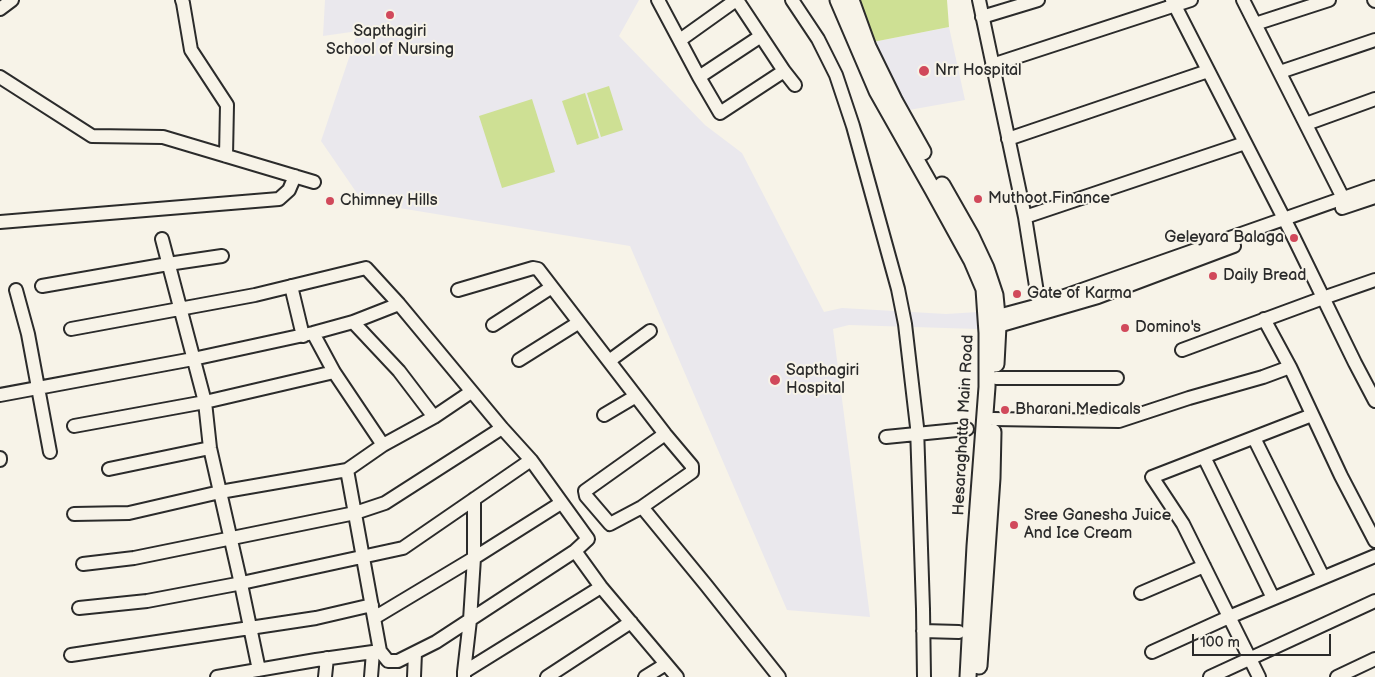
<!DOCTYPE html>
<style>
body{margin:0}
#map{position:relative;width:1375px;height:677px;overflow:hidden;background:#f7f3e8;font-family:"Balsamiq Sans",sans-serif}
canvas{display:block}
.scale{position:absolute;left:1192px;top:634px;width:139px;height:22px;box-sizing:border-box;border:2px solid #2b2b2b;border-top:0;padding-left:6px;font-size:15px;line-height:18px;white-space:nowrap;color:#2b2b2b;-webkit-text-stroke:4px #f7f3e8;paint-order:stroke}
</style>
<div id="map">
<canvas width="1375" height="677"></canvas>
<div class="scale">100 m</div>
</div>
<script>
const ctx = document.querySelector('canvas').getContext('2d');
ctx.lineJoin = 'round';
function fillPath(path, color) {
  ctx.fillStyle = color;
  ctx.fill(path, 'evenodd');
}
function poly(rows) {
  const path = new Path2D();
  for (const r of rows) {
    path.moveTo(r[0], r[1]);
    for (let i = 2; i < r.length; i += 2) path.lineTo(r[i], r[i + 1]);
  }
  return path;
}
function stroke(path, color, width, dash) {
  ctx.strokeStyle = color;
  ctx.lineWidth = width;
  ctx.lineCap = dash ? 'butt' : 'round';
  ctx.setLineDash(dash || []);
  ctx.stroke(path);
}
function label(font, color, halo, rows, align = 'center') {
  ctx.font = font + ' "Balsamiq Sans",sans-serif';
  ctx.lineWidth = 4;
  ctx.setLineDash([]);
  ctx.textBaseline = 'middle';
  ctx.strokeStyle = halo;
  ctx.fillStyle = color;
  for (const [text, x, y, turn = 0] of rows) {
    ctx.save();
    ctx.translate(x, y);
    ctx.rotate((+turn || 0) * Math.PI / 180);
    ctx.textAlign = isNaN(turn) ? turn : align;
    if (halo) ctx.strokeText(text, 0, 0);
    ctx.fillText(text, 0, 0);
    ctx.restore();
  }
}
const built = poly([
 [325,0,639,0,619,36,705,125,742,153,824,312,842,308,946,314,978,312,978,329,849,325,833,329,870,617,787,610,630,246,363,202,321,141,358,31,323,36],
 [949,27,965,100,909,110,873,42]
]);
const green = poly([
 [860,0,947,0,949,27,873,42],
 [609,86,623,130,601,137,587,93],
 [585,93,599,138,577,145,562,101],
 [532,99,555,172,502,188,479,116]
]);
const minor = poly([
 [182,0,183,3,191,50,227,105,226,156],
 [658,0,699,77,720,113,784,71],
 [737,0,784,71,795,85],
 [792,0,818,39,836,75,853,126,898,289,905,324,917,427,923,609,924,677],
 [979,0,1025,217,1039,305],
 [1172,0,1294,238,1355,363,1375,401],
 [1243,0,1343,198],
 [1374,0,1375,1],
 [0,9,12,0],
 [982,17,1038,0],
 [1255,24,1329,0],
 [680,40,736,0],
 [992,65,1191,0],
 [1280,72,1375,40],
 [0,77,92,136,163,137,314,182],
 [699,77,761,36],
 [1306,124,1375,99],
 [1008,139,1208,71],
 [1342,208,1375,197],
 [1025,217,1245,143],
 [0,222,279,199,289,190,295,176],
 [162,239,205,402,210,448,241,584,259,670],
 [42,286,168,264,222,256],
 [291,286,303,336],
 [16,290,28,334,50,452],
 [458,290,533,268,538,269,665,434,692,466,692,472,642,507,610,524,586,496,585,491,665,434],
 [989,317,998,316,1039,305,1375,187],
 [1264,319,1290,367,1341,476,1375,541],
 [353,322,399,371,434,417],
 [493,325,552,287],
 [989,327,998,326,1098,297,1234,246],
 [71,329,255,295,366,268,399,304,502,428,531,460,588,539,575,551,436,642,398,661,388,661,380,651,316,660,217,677],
 [313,333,334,372,383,445],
 [1182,350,1323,298,1375,280],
 [519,360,578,323],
 [609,361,650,331],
 [996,378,1117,378],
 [0,395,193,359,313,333,353,322,399,304],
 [604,415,636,396],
 [993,419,1119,421,1189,398,1263,377,1290,367],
 [74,426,205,402,334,372],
 [886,437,967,429],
 [1254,438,1323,577],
 [1204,457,1273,598],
 [0,458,0,460],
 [109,469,210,448],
 [347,470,380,651],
 [642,507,706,585,779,677],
 [74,514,129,513,220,492,347,470,383,445,434,417,471,392],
 [575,551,601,587,677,677],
 [83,564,134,558,355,513,385,503,502,428],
 [1141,593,1204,566],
 [79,608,147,601,237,584,403,548,531,460],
 [374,618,474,558,561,503],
 [923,631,959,632],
 [1152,652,1229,617,1375,556],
 [71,655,316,618,372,605],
 [464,672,470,620,474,558,474,499],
 [325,677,327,658],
 [371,677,373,652],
 [414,677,415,653],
 [464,677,464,672,601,587],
 [547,677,631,622],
 [645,677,666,664],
 [1210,677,1375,601],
 [1259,677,1183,524,1152,477,1312,415],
 [1337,677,1375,659]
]);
const major = poly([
 [838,0,877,91,933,190,972,261,984,289,987,333,987,387,975,546,968,677],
 [851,0,868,47,895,102,923,152],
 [942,185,971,236,986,268,995,295,998,326,996,364],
 [979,666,992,478,993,432]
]);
const markers = [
 [390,15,5,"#d1495b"],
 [924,71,6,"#d1495b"],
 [978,199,5,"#d1495b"],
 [330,201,5,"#d1495b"],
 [1294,238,5,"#d1495b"],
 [1213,276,5,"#d1495b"],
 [1017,294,5,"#d1495b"],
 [1125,328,5,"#d1495b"],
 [775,380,6,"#d1495b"],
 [1005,410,5,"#d1495b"],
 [1014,525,5,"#d1495b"]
];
const poiNames = [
 ["Sapthagiri",390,32,"center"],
 ["School of Nursing",390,50,"center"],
 ["Nrr Hospital",935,71],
 ["Muthoot Finance",988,199],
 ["Chimney Hills",340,201],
 ["Geleyara Balaga",1284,238,"right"],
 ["Daily Bread",1223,276],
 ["Gate of Karma",1027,294],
 ["Domino's",1135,328],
 ["Sapthagiri",786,371],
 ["Hospital",786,389],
 ["Bharani Medicals",1015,410],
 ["Sree Ganesha Juice",1024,516],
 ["And Ice Cream",1024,534]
];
const streetNames = [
 ["Hesaraghatta Main Road",964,425,-87]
];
fillPath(built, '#eae8ed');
fillPath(green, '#cee094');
stroke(minor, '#2b2b2b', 16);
stroke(major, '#2b2b2b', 19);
stroke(minor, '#f7f3e8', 12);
stroke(major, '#f7f3e8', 15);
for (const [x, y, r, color] of markers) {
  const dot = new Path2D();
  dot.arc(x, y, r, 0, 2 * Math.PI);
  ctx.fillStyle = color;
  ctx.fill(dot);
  stroke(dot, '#f7f3e8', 2);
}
label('16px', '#2b2b2b', '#f7f3e8', poiNames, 'left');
label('16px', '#2b2b2b', '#f7f3e8', streetNames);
</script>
